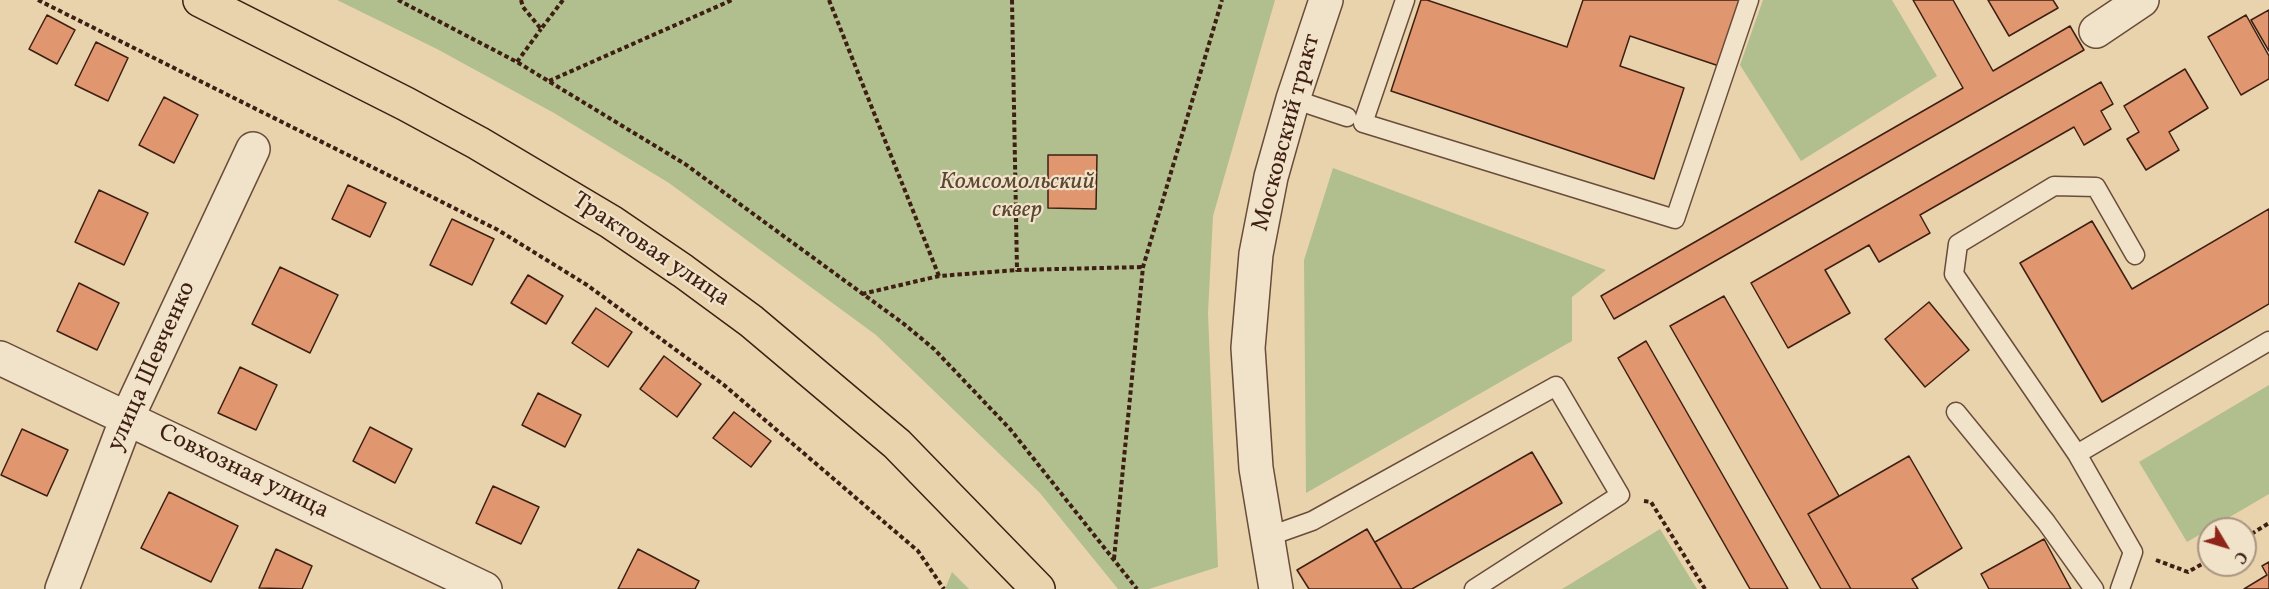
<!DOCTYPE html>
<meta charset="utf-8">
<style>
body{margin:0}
#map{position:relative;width:2269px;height:589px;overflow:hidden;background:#e9d3ad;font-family:Vollkorn,serif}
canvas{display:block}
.north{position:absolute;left:2197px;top:517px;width:60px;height:60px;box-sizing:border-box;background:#f1e2ca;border:2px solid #a99481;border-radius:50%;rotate:128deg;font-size:16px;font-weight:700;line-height:24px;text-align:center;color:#3e1f13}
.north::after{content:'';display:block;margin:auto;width:21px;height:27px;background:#8f2418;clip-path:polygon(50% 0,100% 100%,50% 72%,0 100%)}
</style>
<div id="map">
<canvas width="2269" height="589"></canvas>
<div class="north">С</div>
</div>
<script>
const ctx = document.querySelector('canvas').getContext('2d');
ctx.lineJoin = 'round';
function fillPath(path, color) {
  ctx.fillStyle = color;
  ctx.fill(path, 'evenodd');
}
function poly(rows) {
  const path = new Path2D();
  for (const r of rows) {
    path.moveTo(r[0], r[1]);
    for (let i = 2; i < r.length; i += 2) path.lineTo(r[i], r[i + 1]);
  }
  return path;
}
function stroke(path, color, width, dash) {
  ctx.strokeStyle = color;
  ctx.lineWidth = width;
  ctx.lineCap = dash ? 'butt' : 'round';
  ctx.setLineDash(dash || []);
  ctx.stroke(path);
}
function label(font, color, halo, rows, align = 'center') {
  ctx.font = font + ' Vollkorn,serif';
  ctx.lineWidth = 4.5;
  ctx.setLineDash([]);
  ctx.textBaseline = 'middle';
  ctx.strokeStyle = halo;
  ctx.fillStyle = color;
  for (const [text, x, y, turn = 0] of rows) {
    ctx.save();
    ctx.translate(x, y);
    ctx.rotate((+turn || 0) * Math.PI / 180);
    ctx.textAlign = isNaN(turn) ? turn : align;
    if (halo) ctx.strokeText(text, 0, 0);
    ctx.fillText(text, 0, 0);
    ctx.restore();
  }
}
const green = poly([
 [337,0,1275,0,1213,216,1208,313,1218,567,1149,589,1118,589,1040,493,876,335,669,183,554,113,437,49],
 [1763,0,1892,0,1937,76,1801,161,1740,65],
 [1333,168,1606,270,1572,297,1572,341,1306,493,1304,260],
 [2269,385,2269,494,2187,542,2139,462],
 [1660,529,1697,589,1562,589],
 [952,572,969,589,945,589]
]);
const building = poly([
 [1421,0,1427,0,1567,47,1583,0,1741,0,1719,66,1630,36,1620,66,1684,88,1654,179,1391,91,1421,0],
 [1913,0,1953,0,1993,71,2070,26,2084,50,1614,319,1601,296,1963,88,1913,0],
 [1988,0,2053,0,2058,8,2009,36,1988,0],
 [2269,10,2269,51,2251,20,2269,10],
 [47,15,75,30,57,64,29,49,47,15],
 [2246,15,2269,56,2269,79,2241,95,2208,37,2246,15],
 [96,42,128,58,108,101,75,85,96,42],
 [2185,69,2208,108,2169,132,2179,150,2146,170,2127,139,2139,132,2124,106,2185,69],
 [2101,82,2113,104,2101,111,2111,129,2084,145,2074,127,1920,215,1930,233,1879,262,1869,245,1825,270,1850,313,1788,348,1751,283,2101,82],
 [164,97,198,115,174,163,139,145,164,97],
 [1048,155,1097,155,1096,209,1048,208,1048,155],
 [348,185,386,203,370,237,332,219,348,185],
 [99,190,148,213,124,265,75,242,99,190],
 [2269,209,2269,304,2102,402,2020,263,2092,221,2132,289,2269,209],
 [452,219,494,239,472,285,430,265,452,219],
 [280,267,338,295,310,353,252,324,280,267],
 [528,275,563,296,546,324,511,303,528,275],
 [79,283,119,303,97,350,57,331,79,283],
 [1724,296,1839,496,1808,514,1851,589,1821,589,1670,326,1724,296],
 [1929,302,1969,350,1925,387,1885,339,1929,302],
 [596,308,632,332,608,367,572,343,596,308],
 [1646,341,1788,589,1750,589,1618,358,1646,341],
 [664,356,701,384,677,417,640,389,664,356],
 [240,367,277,385,256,430,218,413,240,367],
 [538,393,581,415,565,447,522,425,538,393],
 [734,412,771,441,751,467,713,438,734,412],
 [370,427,412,449,395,483,353,461,370,427],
 [22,429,68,450,47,496,1,475,22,429],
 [1532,452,1562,503,1412,589,1402,589,1375,542,1532,452],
 [1909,456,1962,548,1912,579,1918,589,1851,589,1808,514,1909,456],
 [493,486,539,507,521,544,476,523,493,486],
 [169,492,238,526,211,582,141,548,169,492],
 [1367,529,1402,589,1309,589,1297,570,1367,529],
 [2044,539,2071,589,1989,589,1981,574,2044,539],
 [276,549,312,566,302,589,259,588,276,549],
 [638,549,699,581,695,589,618,589,638,549],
 [2269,562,2269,589,2244,589,2267,575,2262,566,2269,562]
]);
const path = poly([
 [38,0,498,230,587,285,724,385,918,551,944,589],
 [398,0,517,62,685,164,904,324,934,349,1010,429,1137,589],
 [521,0,523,7,541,29,563,0],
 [829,0,939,276],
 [1012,0,1017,270,1143,267],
 [517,62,541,29],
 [549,81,732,0],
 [862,294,939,276,1017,270],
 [1644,501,1651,502,1705,589],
 [2245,538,2269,523],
 [1114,559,1143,267,1222,0],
 [2156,560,2188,572,2209,560]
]);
const lane = poly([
 [1405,0,1363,123,1675,219,1749,0],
 [1293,99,1347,117],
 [1956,412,2046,522,2094,589],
 [2077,454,2269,341],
 [1267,537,1312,521,1556,386,1620,495,1474,589],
 [2120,589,2133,552,2077,454,1954,274,1958,244,2054,186,2096,187,2135,255]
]);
const street = poly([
 [2096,31,2142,0],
 [0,358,485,589],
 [62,589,127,418,253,149],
 [1276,589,1256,468,1248,348,1256,254,1271,177,1293,99,1326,0]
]);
const primary = poly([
 [200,0,406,104,478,143,611,222,683,271,751,321,897,444,1038,589]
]);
const streetNames = [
 ["Московский тракт",1288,133,-75],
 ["Трактовая улица",650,251,34],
 ["улица Шевченко",153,367,-66],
 ["Совхозная улица",243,473,26]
];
const parkNames = [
 ["Комсомольский",1017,184],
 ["сквер",1017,212]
];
fillPath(green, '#b1be8e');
fillPath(building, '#e0976f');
stroke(building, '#3e1f13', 1.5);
stroke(lane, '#694c3a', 21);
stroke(street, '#694c3a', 36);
stroke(primary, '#3e1f13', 36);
stroke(path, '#3e1f13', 4, [4.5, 3]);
stroke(lane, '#f1e2ca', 18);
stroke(street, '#f1e2ca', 33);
stroke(primary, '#e9d3ad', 33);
label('24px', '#3e1f13', '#f1e2ca', streetNames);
label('italic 24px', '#5b4732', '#f1e2ca', parkNames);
</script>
